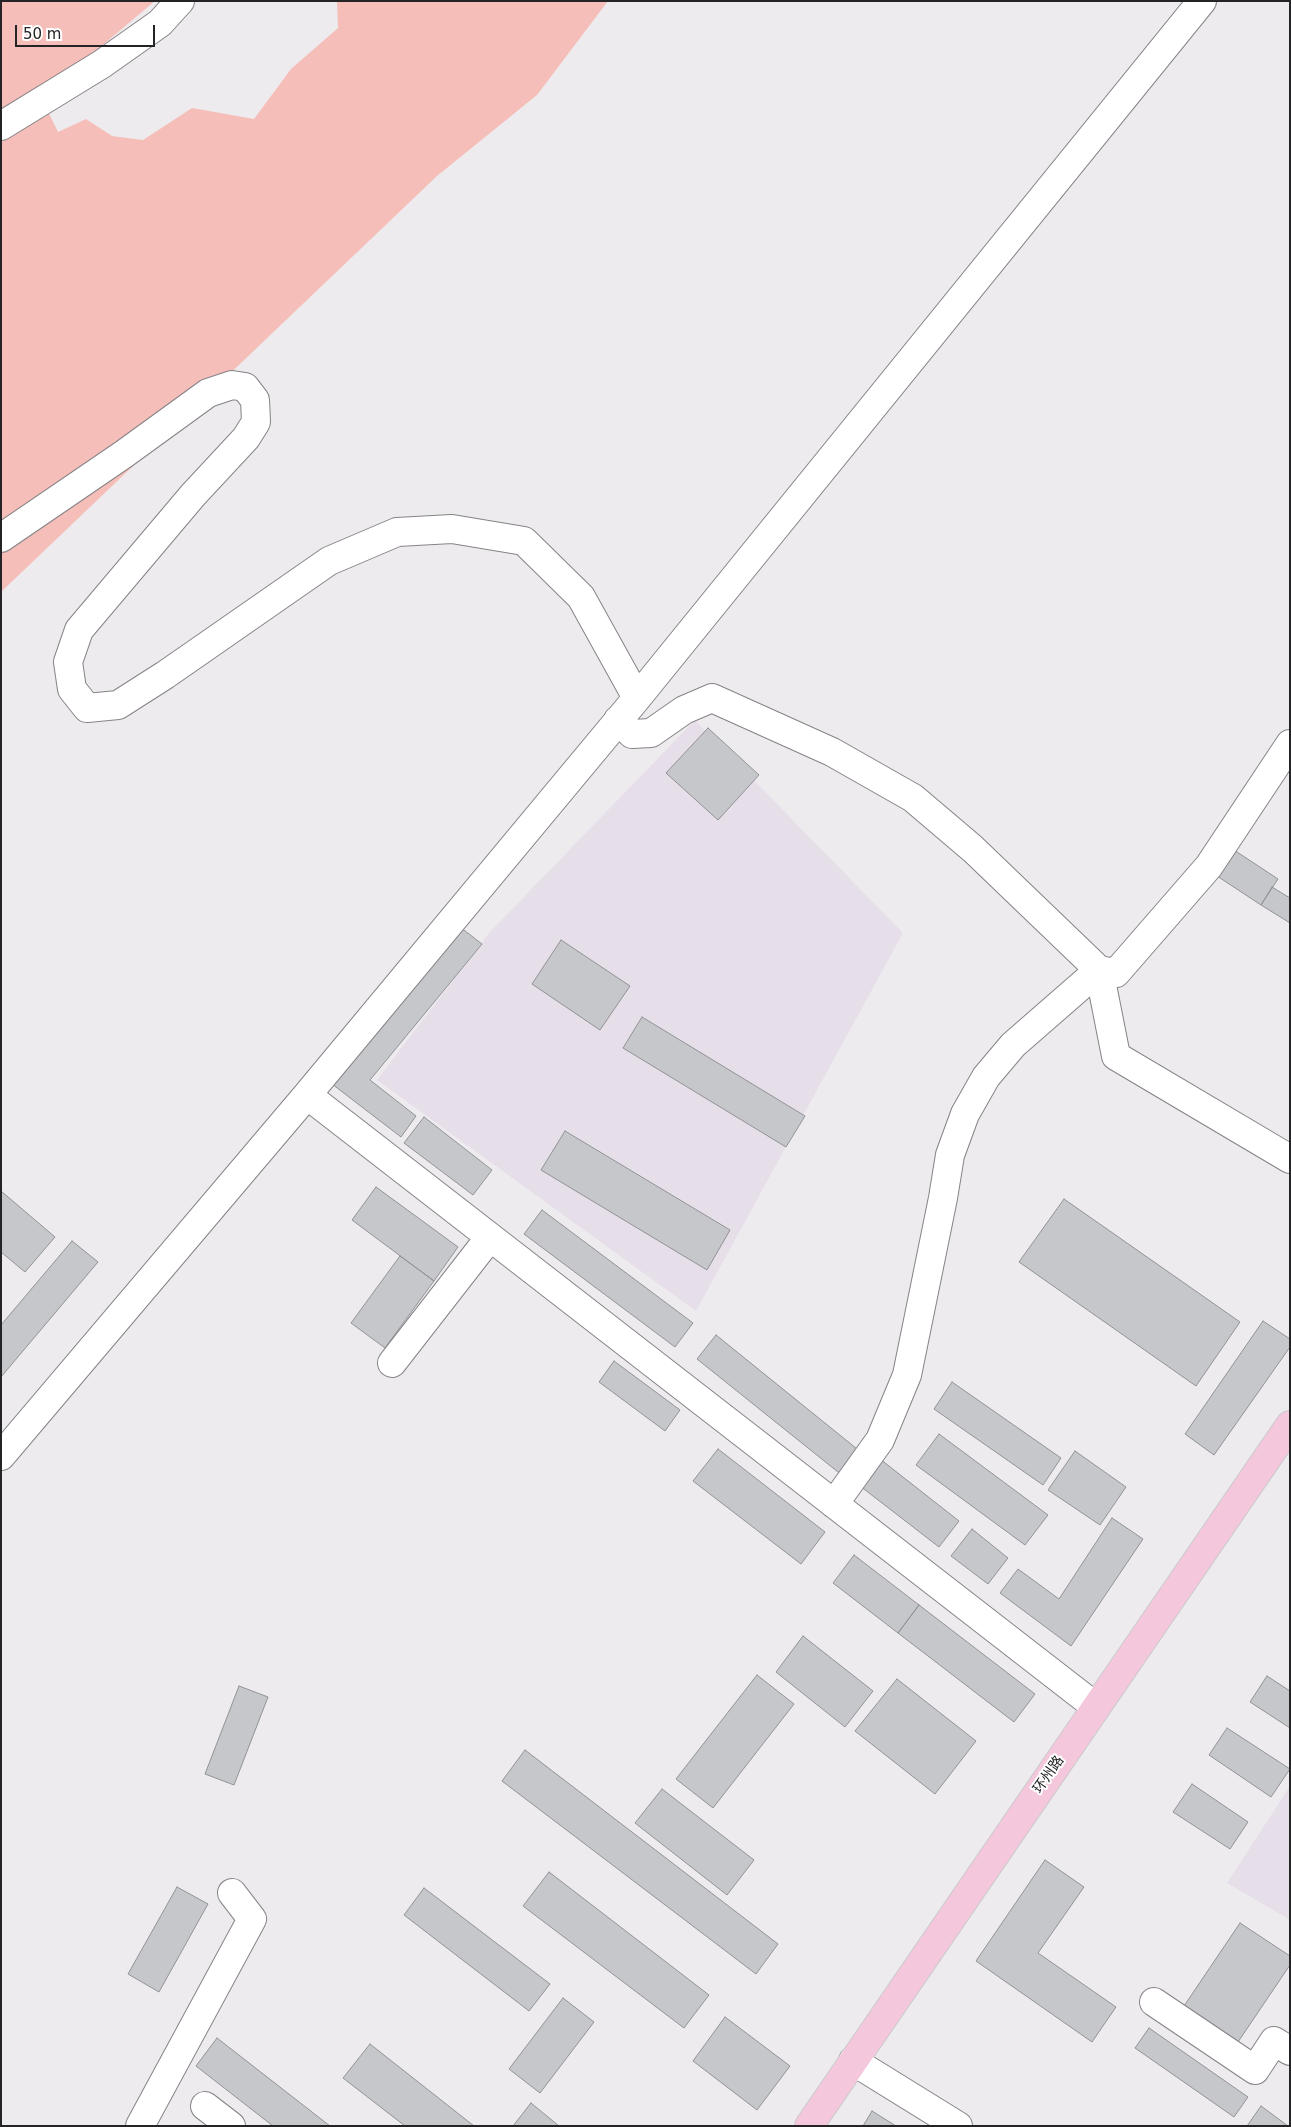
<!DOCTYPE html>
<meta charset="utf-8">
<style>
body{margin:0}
#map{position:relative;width:1291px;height:2127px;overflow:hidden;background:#eeebef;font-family:"DejaVu Sans",sans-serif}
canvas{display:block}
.frame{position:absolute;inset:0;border:2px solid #242325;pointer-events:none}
.scale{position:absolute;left:15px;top:25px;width:140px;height:22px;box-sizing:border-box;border:2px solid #242325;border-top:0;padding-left:6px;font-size:15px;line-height:18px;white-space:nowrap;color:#242325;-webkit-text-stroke:4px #fff;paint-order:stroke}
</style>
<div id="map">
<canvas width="1291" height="2127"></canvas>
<div class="frame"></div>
<div class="scale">50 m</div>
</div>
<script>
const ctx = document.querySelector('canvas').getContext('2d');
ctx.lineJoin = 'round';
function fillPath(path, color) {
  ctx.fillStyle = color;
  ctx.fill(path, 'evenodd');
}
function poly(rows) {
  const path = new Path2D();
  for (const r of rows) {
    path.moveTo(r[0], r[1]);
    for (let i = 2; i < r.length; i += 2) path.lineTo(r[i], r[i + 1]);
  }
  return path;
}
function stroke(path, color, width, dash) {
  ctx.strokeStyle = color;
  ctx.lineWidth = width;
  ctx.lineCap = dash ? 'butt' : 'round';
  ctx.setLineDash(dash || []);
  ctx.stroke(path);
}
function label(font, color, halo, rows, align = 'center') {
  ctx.font = font + ' "DejaVu Sans","Noto Sans SC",sans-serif';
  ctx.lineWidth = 4;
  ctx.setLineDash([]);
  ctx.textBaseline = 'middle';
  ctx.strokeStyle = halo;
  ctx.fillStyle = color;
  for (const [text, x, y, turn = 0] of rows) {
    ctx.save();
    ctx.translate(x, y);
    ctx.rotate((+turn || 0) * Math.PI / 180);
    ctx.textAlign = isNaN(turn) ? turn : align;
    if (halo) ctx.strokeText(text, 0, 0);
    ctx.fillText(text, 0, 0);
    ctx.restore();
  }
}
const built = poly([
 [695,720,903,933,696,1311,377,1080,489,933],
 [1290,1786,1290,1920,1227,1883]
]);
const green = poly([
 [1,1,155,1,41,97,58,132,86,119,112,136,143,140,192,108,254,119,291,69,338,28,337,1,608,1,537,95,437,176,1,592]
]);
const building = poly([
 [708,728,759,775,718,820,666,773,708,728],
 [1234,850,1278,879,1261,905,1217,876,1234,850],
 [1272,887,1290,898,1290,923,1261,905,1272,887],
 [460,927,482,944,370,1080,416,1116,401,1137,332,1084,460,927],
 [561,940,630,986,600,1030,532,984,561,940],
 [642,1017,805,1116,786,1147,623,1048,642,1017],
 [424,1117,492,1170,473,1195,404,1143,424,1117],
 [565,1131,730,1230,707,1270,541,1170,565,1131],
 [376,1187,458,1247,434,1281,352,1220,376,1187],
 [1,1191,55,1237,25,1272,1,1252,1,1191],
 [1064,1199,1240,1322,1196,1386,1019,1262,1064,1199],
 [542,1210,693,1323,675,1347,524,1234,542,1210],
 [72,1241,98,1262,1,1377,1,1325,72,1241],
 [400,1256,434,1281,385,1348,351,1323,400,1256],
 [1263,1321,1290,1339,1290,1347,1214,1455,1185,1434,1263,1321],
 [716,1335,862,1453,843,1476,697,1359,716,1335],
 [614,1361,680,1410,665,1431,599,1382,614,1361],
 [952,1382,1061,1458,1043,1485,934,1409,952,1382],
 [939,1434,1048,1515,1025,1545,916,1465,939,1434],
 [718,1449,825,1532,801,1564,693,1481,718,1449],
 [1075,1451,1126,1487,1100,1525,1048,1490,1075,1451],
 [880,1459,959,1521,939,1547,860,1486,880,1459],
 [1112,1518,1143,1539,1071,1646,1000,1593,1018,1569,1059,1599,1112,1518],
 [972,1529,1008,1558,988,1584,951,1556,972,1529],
 [854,1555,919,1605,898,1633,833,1583,854,1555],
 [919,1605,1035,1694,1014,1722,898,1633,919,1605],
 [803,1636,873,1691,845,1727,776,1672,803,1636],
 [757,1675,794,1704,713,1808,676,1779,757,1675],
 [1267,1676,1290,1691,1290,1728,1250,1702,1267,1676],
 [897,1679,976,1741,935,1794,855,1731,897,1679],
 [239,1686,268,1697,234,1785,205,1774,239,1686],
 [1227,1728,1290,1769,1271,1797,1209,1755,1227,1728],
 [525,1750,778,1944,756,1974,502,1781,525,1750],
 [1192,1784,1248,1822,1230,1849,1173,1812,1192,1784],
 [662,1789,754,1860,727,1895,635,1823,662,1789],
 [1045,1860,1084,1887,1038,1953,1116,2007,1092,2042,976,1961,1045,1860],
 [549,1872,709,1995,684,2028,523,1906,549,1872],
 [177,1887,208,1904,159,1992,128,1974,177,1887],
 [424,1888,550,1984,529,2011,404,1915,424,1888],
 [1240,1923,1290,1956,1290,1965,1238,2042,1184,2006,1240,1923],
 [563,1998,594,2022,540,2093,509,2069,563,1998],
 [725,2017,790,2066,757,2110,693,2061,725,2017],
 [1149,2028,1248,2097,1234,2117,1135,2048,1149,2028],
 [217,2038,330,2126,273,2126,196,2066,217,2038],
 [370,2044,474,2126,405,2126,343,2078,370,2044],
 [531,2103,559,2126,513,2126,531,2103],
 [1261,2106,1288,2126,1247,2126,1261,2106],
 [872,2111,896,2126,863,2126,872,2111]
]);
const minor = poly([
 [1,126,102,64,160,23,180,1],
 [1,538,124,454,208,393,232,385,245,387,255,400,256,422,246,438,193,495,79,630,68,662,72,689,87,708,118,705,165,675,329,561,397,532,452,529,524,541,581,597,637,698],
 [618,720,632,734,651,733,684,710,712,698,832,752,913,798,973,849,1099,970,1116,973,1209,866,1290,744],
 [1099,970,1116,1056,1290,1159],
 [307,1095,1096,1707],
 [392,1363,490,1237],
 [1,1456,307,1095,637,698,1202,1],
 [834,1504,880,1440,907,1375,943,1198,950,1155,965,1114,986,1077,1013,1045,1099,970],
 [1154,2002,1255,2070,1274,2041,1290,2051],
 [853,2061,958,2126],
 [205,2106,231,2126],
 [140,2126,252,1919,232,1893]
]);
const major = poly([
 [809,2126,1290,1425]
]);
const streetNames = [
 ["环州路",1049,1775,-55]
];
fillPath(built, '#e6dee9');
fillPath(green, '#f5beb8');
fillPath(building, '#c6c7cb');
stroke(building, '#919296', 1);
stroke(minor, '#868387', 30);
stroke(major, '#cacacb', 30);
stroke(minor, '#fff', 28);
stroke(major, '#f4c7dc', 28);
label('14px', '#242325', '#fff', streetNames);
</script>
